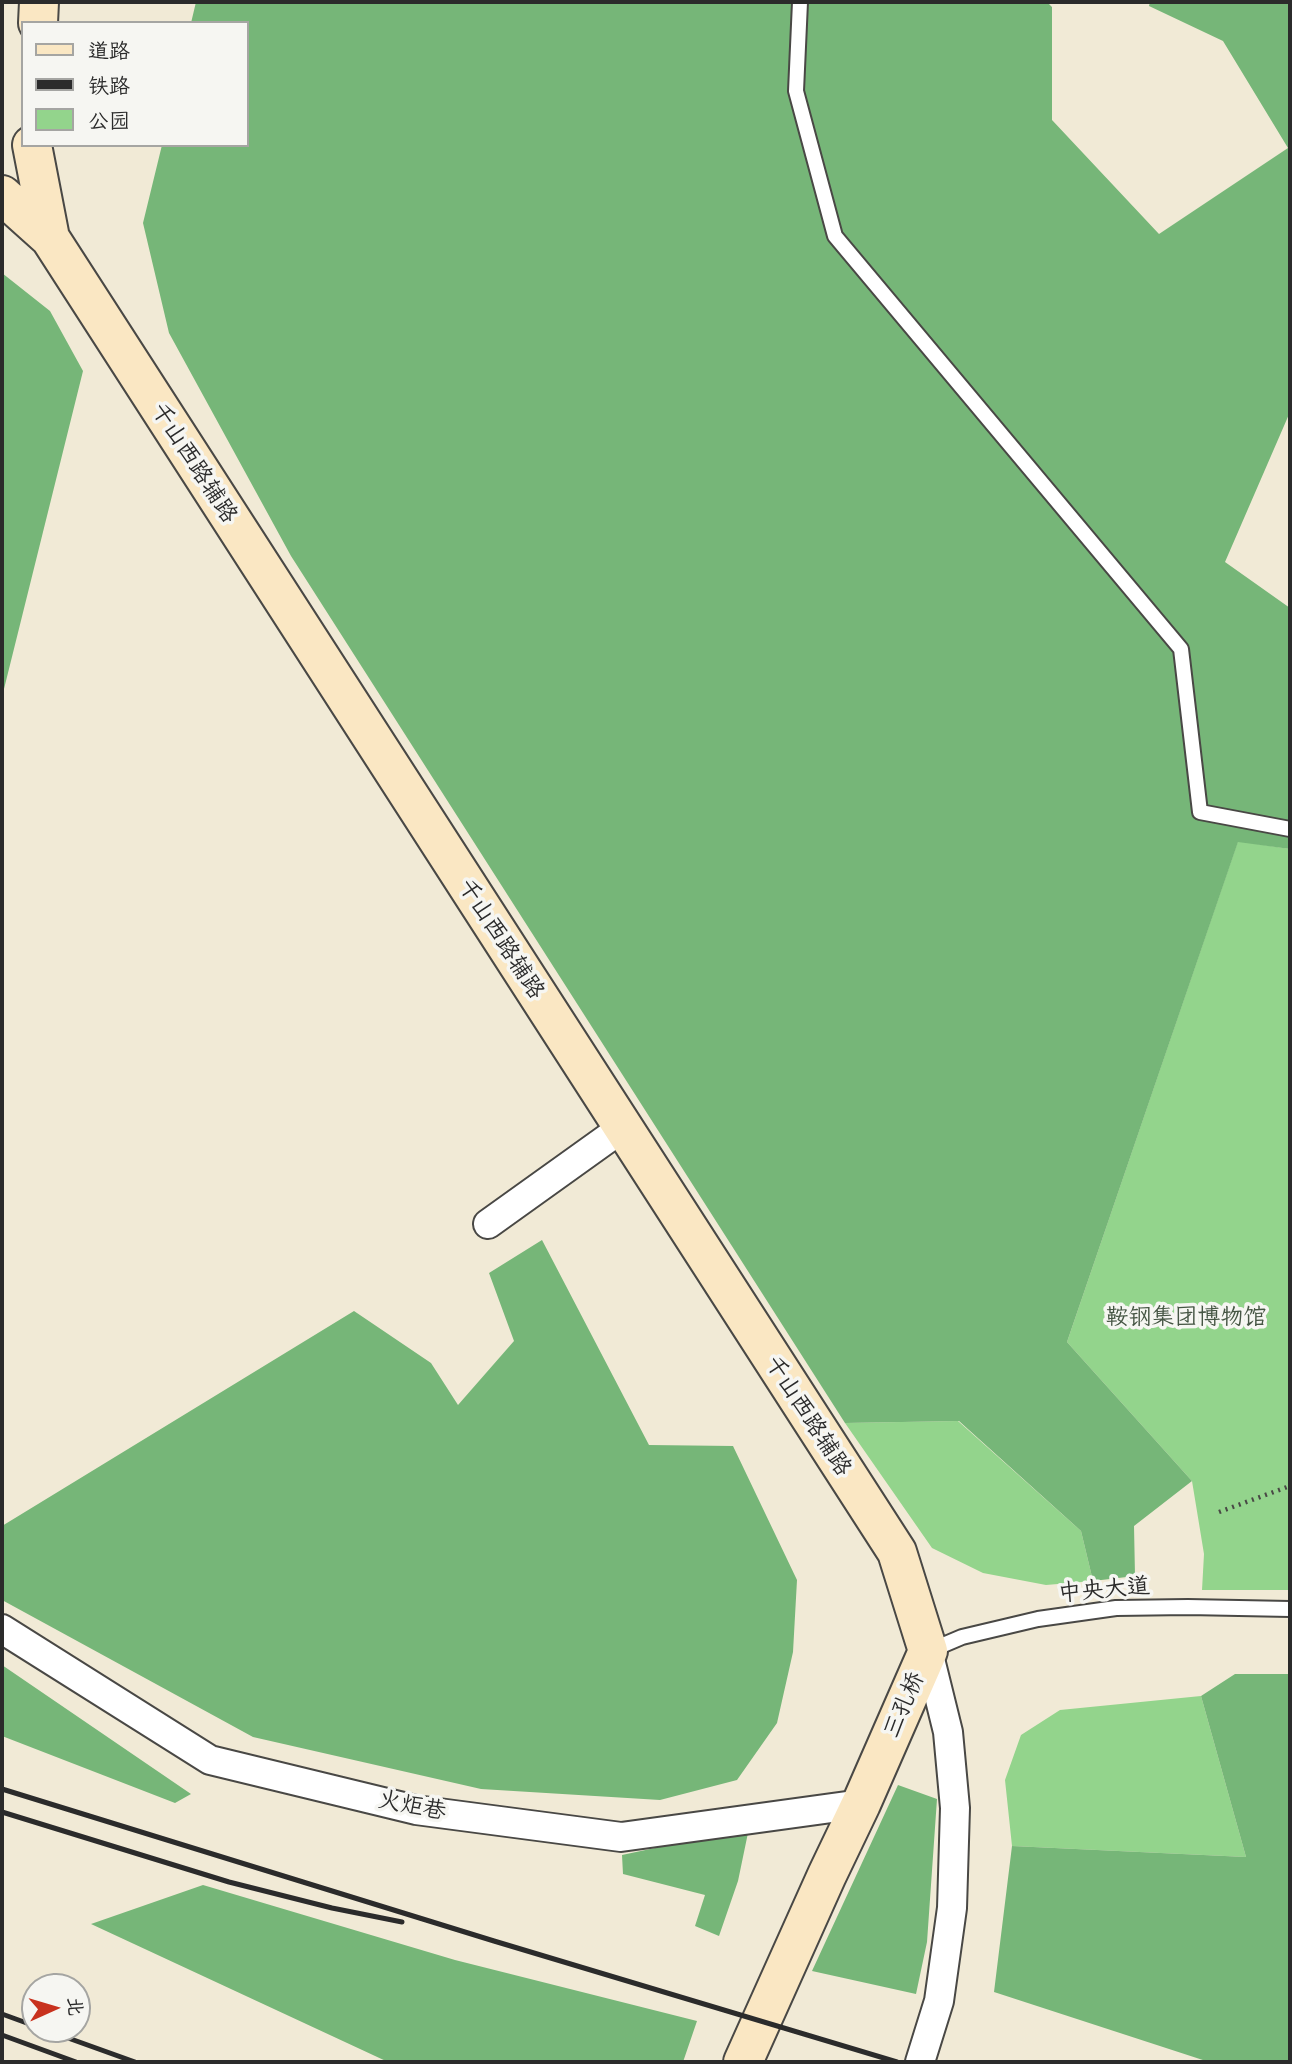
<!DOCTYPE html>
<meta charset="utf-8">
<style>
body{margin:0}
#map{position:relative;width:1292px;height:2064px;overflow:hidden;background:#f1ead6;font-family:"Comic Neue","LXGW WenKai TC",sans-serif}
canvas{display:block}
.frame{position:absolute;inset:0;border:4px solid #2b2b2b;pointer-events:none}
.legend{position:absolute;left:21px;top:21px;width:228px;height:126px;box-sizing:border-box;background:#f6f6f2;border:2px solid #a5a5a2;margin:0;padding:9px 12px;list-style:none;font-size:21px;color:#2b2b2b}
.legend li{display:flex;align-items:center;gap:14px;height:35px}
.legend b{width:35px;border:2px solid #a5a5a2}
.north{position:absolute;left:21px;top:1973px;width:70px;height:70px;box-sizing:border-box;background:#f6f6f2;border:2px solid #a5a5a2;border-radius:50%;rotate:86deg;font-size:19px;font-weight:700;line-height:28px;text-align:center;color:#2b2b2b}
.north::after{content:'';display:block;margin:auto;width:24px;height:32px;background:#c8321e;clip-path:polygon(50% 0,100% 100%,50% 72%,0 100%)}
</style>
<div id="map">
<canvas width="1292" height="2064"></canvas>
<div class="frame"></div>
<ul class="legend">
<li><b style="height:9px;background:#fae7c3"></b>道路</li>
<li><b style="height:9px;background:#2b2b2b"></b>铁路</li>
<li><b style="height:19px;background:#93d48c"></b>公园</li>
</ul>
<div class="north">北</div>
</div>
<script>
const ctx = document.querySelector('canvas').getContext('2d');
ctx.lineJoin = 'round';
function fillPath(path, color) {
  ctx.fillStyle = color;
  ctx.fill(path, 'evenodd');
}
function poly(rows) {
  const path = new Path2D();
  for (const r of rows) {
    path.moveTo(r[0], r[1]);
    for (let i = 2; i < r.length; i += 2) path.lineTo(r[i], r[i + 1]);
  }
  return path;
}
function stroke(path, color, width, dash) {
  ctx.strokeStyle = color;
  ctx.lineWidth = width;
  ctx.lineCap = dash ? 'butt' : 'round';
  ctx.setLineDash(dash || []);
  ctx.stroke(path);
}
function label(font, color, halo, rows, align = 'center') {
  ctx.font = font + ' "Comic Neue","LXGW WenKai TC",sans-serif';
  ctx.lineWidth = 7;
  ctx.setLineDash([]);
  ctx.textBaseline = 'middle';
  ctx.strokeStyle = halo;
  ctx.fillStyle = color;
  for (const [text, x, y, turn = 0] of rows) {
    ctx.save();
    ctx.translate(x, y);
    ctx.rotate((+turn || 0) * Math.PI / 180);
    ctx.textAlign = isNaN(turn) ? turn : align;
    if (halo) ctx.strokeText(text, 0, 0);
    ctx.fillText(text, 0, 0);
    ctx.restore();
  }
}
const green = poly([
 [1238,841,1290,849,1290,1590,1202,1590,1204,1554,1192,1481,1067,1342],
 [958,1421,1081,1531,1093,1581,1046,1585,983,1573,932,1548,845,1423],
 [1201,1696,1246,1857,1012,1846,1005,1780,1021,1735,1060,1710]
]);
const forest = poly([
 [196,2,1047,2,1052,7,1052,120,1159,234,1288,148,1223,41,1149,6,1150,2,1290,2,1290,412,1225,562,1290,608,1290,849,1238,842,1067,1342,1192,1481,1134,1526,1135,1576,1093,1581,1081,1531,959,1421,845,1423,291,556,169,333,143,223,162,145,247,145,247,23,191,23],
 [2,273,50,311,83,371,2,697],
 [542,1240,649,1445,733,1446,797,1580,793,1652,777,1723,737,1780,660,1800,481,1789,253,1737,2,1600,2,1526,354,1311,431,1363,458,1405,514,1341,489,1273],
 [2,1665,191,1794,175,1803,2,1736],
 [1235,1674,1290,1674,1290,2062,1209,2062,994,1992,1012,1846,1246,1857,1201,1696],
 [898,1785,937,1799,927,1942,916,1994,812,1971],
 [749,1828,738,1881,719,1936,695,1926,705,1895,623,1874,622,1855],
 [203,1885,455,1960,697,2021,683,2062,388,2062,91,1924]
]);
const path = poly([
 [1219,1512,1290,1486]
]);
const lane = poly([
 [800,2,796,91,835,236,1181,649,1200,812,1290,829],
 [929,1651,962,1637,1038,1619,1116,1608,1188,1607,1290,1609]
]);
const street = poly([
 [488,1224,622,1128],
 [2,1629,210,1760,416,1810,621,1837,861,1804],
 [920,2062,939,2001,952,1908,955,1808,948,1732,928,1651]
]);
const secondary = poly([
 [38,23,39,2],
 [32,145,50,238],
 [2,195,50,238,897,1552,928,1651,861,1804,827,1875,743,2062]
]);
const rail = poly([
 [2,1789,494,1941,897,2062],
 [2,1812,229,1882,332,1908,402,1922],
 [2,2014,35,2026],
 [43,2029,135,2062],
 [2,2035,76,2062]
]);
const streetNames = [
 ["千山西路辅路",194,463,57],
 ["千山西路辅路",501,939,57],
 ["千山西路辅路",808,1416,57],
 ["中央大道",1104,1590,-5],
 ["三孔桥",904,1705,-67],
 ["火炬巷",412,1806,11]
];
const parkNames = [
 ["鞍钢集团博物馆",1186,1317]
];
fillPath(green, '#93d48c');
fillPath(forest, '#76b678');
stroke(lane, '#494845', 18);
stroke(street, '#494845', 32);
stroke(secondary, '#494845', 42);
stroke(path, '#494845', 4.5, [2, 5]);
stroke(lane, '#fff', 14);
stroke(street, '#fff', 28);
stroke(secondary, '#fae7c3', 38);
stroke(rail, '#2b2b2b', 5);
label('23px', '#2b2b2b', '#f6f6f2', streetNames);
label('23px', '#455543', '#f6f6f2', parkNames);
</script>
